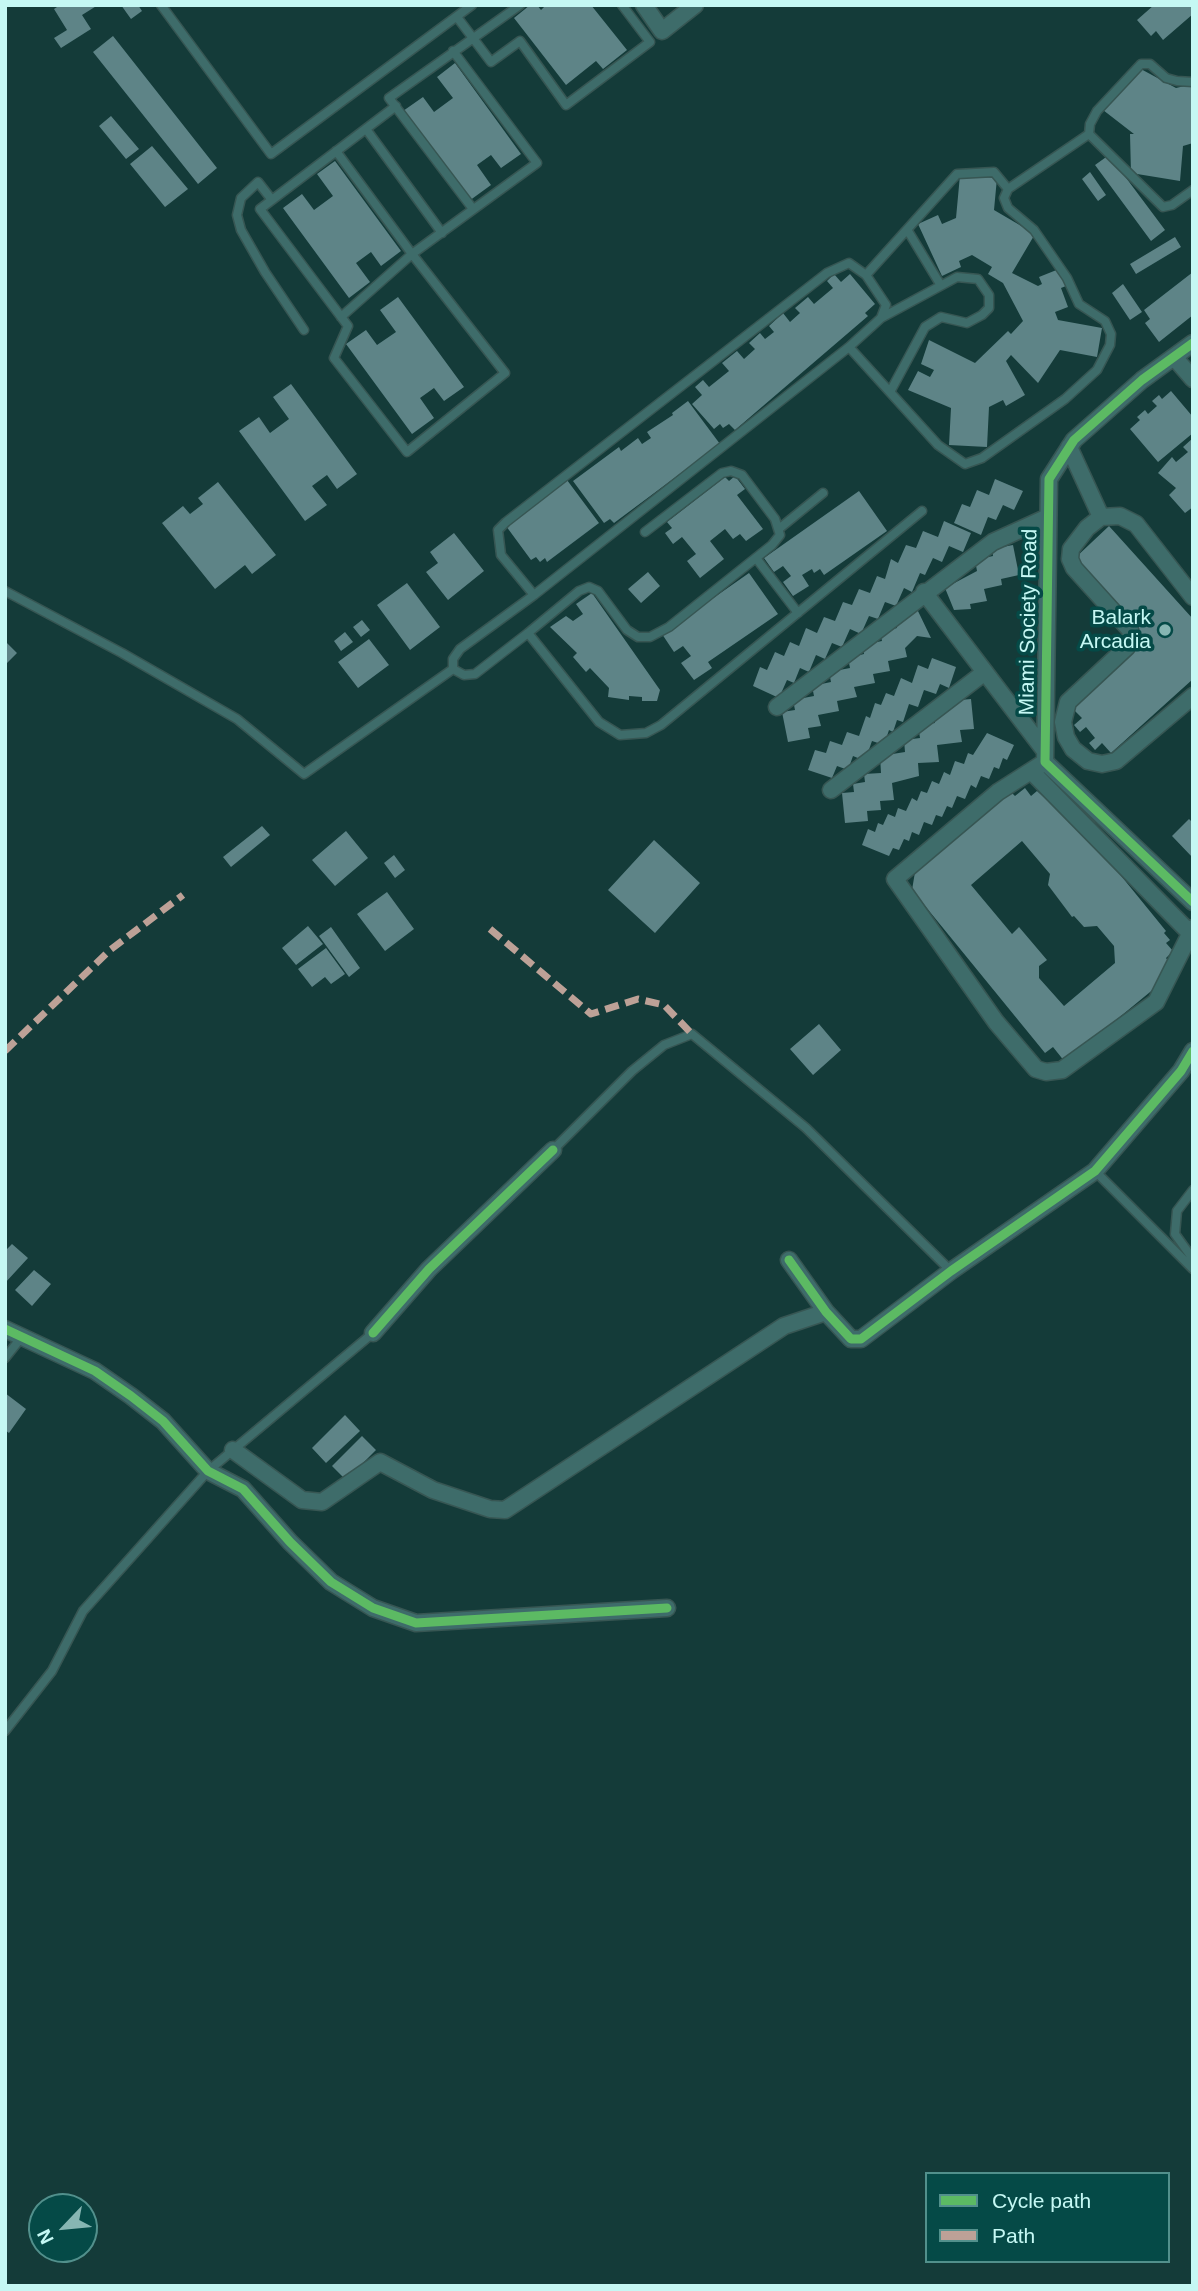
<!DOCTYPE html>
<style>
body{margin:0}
#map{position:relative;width:1198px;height:2291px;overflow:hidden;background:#143b39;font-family:Helvetica,sans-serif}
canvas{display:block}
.frame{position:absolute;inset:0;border:7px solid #c5f8f4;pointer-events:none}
.legend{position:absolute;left:925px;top:2172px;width:245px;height:91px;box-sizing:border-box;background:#054a47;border:2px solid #52908c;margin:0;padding:9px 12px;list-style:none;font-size:21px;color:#c5f8f4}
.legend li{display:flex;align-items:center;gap:14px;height:35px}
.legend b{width:35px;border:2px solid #52908c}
.north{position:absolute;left:28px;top:2193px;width:70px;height:70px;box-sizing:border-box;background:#054a47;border:2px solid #52908c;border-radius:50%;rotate:244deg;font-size:19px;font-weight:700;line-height:28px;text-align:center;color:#c5f8f4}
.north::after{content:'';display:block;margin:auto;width:24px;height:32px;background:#87b6b3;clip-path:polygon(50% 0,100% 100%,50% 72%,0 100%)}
</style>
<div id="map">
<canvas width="1198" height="2291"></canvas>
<div class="frame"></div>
<ul class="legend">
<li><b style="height:9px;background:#5cba63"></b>Cycle path</li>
<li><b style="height:9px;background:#bda197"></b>Path</li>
</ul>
<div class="north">N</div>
</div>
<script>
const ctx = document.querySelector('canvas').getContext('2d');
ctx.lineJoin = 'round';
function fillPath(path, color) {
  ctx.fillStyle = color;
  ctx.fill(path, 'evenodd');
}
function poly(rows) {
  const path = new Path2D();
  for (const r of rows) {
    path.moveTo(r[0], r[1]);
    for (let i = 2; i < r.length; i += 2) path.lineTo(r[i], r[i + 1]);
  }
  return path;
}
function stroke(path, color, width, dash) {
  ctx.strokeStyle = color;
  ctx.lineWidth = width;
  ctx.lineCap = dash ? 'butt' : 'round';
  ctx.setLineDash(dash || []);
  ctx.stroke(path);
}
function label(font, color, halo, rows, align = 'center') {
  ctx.font = font + ' Helvetica,sans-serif';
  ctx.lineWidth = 7;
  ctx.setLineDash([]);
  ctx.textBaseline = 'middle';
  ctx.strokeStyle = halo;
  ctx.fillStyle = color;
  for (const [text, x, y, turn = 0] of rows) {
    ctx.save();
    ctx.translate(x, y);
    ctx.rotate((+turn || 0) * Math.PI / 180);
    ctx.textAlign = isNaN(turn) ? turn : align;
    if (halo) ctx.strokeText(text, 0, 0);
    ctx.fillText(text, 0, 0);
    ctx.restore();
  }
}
const building = poly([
 [60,5,98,5,82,15,91,29,61,48,54,38,67,30,54,9],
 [121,5,138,5,142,11,131,19],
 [530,5,537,5,541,10,546,5,591,5,627,50,603,69,596,61,566,85,514,18],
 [1154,5,1193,5,1193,14,1163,40,1156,31,1151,36,1137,20],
 [113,36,217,168,198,184,93,52],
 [455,63,521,154,501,168,491,155,477,165,491,185,469,201,403,111,423,97,434,112,453,98,437,77],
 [1139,68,1176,88,1193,84,1193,143,1183,146,1180,181,1131,173,1130,134,1134,134,1103,110],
 [111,116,139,149,126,159,99,126],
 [152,146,188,189,165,207,130,164],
 [1109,155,1165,230,1151,241,1095,165],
 [335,161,401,251,381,266,371,252,356,263,370,282,349,298,283,208,302,194,314,210,333,196,317,174],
 [1090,172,1106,195,1098,201,1082,179],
 [960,175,997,178,994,210,1035,234,1012,273,1038,286,1042,284,1039,277,1059,269,1066,286,1061,288,1068,307,1055,312,1058,320,1102,328,1097,357,1060,350,1038,383,1011,355,1006,361,1025,395,1006,406,1003,400,989,407,987,447,949,445,951,408,908,390,918,371,930,377,934,370,921,364,929,340,975,363,1008,331,1011,334,1023,321,1003,283,988,274,992,267,972,255,959,261,961,267,942,276,918,224,938,215,942,224,956,218],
 [1175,237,1181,247,1136,274,1130,264],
 [1193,272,1193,315,1159,342,1145,323,1150,319,1144,310],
 [834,274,841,282,850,274,875,304,865,313,868,316,735,430,729,424,723,428,720,424,714,429,692,404,702,395,695,387,703,380,709,387,729,371,722,363,737,351,744,359,755,349,749,343,760,333,765,339,774,332,769,326,783,313,790,322,800,313,795,308,808,297,814,304,833,288,827,281],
 [1123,284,1142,312,1130,320,1112,293],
 [398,297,464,387,444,401,434,388,420,398,434,418,412,434,346,344,366,330,377,345,396,332,380,310],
 [291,384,357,474,337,489,327,475,312,486,327,505,305,521,239,431,259,417,270,433,289,419,273,397],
 [1171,391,1193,417,1193,433,1158,462,1130,429,1140,420,1137,417,1145,410,1148,414,1157,406,1152,401,1159,395,1162,399],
 [688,401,720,444,614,523,610,519,604,523,573,481,619,447,621,451,638,438,642,444,651,438,647,432,673,415,672,413],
 [1193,438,1193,507,1185,513,1169,495,1176,488,1158,473,1172,457,1176,462,1188,452,1183,447],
 [735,476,745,489,737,495,763,529,746,541,740,534,733,539,725,529,710,541,724,559,700,578,687,561,696,554,682,537,673,544,665,533,672,528,667,522,725,477,729,481],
 [995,479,1023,491,1014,510,1003,505,996,520,988,517,981,535,954,523,962,504,970,507,977,490,989,495],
 [567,480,599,523,547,562,545,558,540,562,536,557,531,560,506,526],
 [218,482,276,555,252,574,245,565,215,589,162,523,183,506,190,514,203,504,198,498],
 [859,491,887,531,824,575,820,569,814,573,812,569,802,575,809,586,793,596,783,582,791,576,783,566,774,572,764,558],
 [944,521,971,533,963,552,949,546,942,562,933,558,925,575,920,573,912,592,904,588,896,606,885,602,878,619,869,616,861,634,850,629,842,647,832,643,825,659,816,655,809,672,800,668,794,683,787,680,779,698,753,686,760,667,767,670,775,652,784,656,790,642,799,646,806,628,817,633,824,617,835,621,843,602,852,605,859,589,870,593,877,576,885,579,891,559,898,563,906,545,916,548,923,531,938,537],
 [1109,526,1193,619,1193,679,1111,753,1102,743,1095,750,1089,743,1095,738,1086,727,1080,732,1074,725,1082,718,1072,708,1147,640,1074,559],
 [454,533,484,571,448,600,426,572,438,563,430,552],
 [1013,545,1019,575,1001,579,1002,585,984,589,987,601,970,604,971,609,954,610,945,588,977,571,975,560,993,556,992,549],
 [648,572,660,586,641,603,628,589],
 [749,573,778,614,708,662,712,668,694,680,681,663,691,656,683,646,674,652,662,634],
 [407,583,440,627,410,650,377,605],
 [592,593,660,690,657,701,642,701,642,697,629,696,629,700,608,697,609,688,590,668,586,672,573,657,577,653,550,627,566,616,573,621,583,614,576,604],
 [917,609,931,638,917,636,905,648,907,657,888,661,890,671,873,674,875,683,854,687,857,697,837,701,839,711,818,715,821,726,808,728,810,738,788,742,782,712,795,710,793,700,814,696,812,686,831,682,829,672,850,668,848,658,864,654,863,645,882,641,880,632,897,628,895,619],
 [362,620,370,630,361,637,353,627],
 [345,632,353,642,341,651,334,641],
 [369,639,389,665,358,688,338,662],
 [5,641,17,653,5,665],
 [932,658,956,667,949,688,940,684,936,694,924,690,918,707,909,704,903,722,897,720,893,732,889,730,884,745,872,741,865,761,853,756,848,770,837,766,832,778,808,770,815,750,826,753,830,741,842,745,847,732,859,736,866,716,870,718,875,703,881,705,886,693,894,696,901,678,912,683,918,665,928,669],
 [971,699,974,729,960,730,962,742,937,745,939,762,918,763,919,776,892,783,894,800,880,801,881,810,867,811,868,821,845,823,842,793,854,792,853,784,865,782,864,774,881,773,880,756,905,752,904,740,920,738,918,725,935,723,934,712,949,711,949,701],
 [987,733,1014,745,1007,760,1003,758,999,769,994,767,989,779,981,776,976,788,971,785,965,799,957,796,952,808,947,806,942,817,936,815,932,825,924,822,919,835,912,832,909,841,904,839,899,850,893,848,889,856,862,845,868,829,875,832,878,823,883,825,888,814,895,817,898,808,906,811,912,798,917,801,921,791,927,793,932,781,939,784,944,772,950,775,955,761,964,764,968,753,973,755],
 [1025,788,1031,796,1037,791,1055,807,1061,802,1166,931,1164,933,1170,940,1166,943,1173,951,1166,958,1171,965,1158,980,1161,983,1065,1062,1053,1047,1045,1053,912,890,916,866,1009,790,1015,796],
 [1022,841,1050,874,1048,885,1072,917,1074,916,1084,927,1097,926,1114,946,1115,963,1064,1006,1039,978,1039,966,1047,960,1019,927,1012,934,971,885],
 [1189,819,1193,823,1193,858,1172,836],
 [262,826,270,835,231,867,223,857],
 [346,831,368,858,335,886,312,860],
 [654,840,700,883,655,933,608,890],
 [394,855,405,870,395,878,384,863],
 [387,892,414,929,385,951,357,914],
 [308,926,323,944,296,965,282,948],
 [331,927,360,968,349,977,319,936],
 [326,948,345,974,331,984,325,977,312,987,298,969],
 [819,1024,841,1050,813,1075,790,1049],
 [12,1244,28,1258,5,1283,5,1251],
 [34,1270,51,1284,32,1306,15,1290],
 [5,1393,26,1409,9,1433,5,1430],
 [345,1415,360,1431,326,1463,312,1448],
 [362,1436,376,1450,346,1480,332,1466]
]);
const lane = poly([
 [161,5,271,154,472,5],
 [457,17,491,62,520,41,566,105,650,42,622,5],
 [1193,82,1177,81,1166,78,1150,64,1141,64,1097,111,1090,124,1089,134,1163,207,1172,205,1193,190],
 [396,106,260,209,348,326,334,358,407,452,505,373,412,254,537,163,453,51],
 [366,129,442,233],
 [336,151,412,254,341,317],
 [272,200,258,182,241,198,237,215,241,230,265,272,304,330],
 [473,209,389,98,520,5],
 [908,231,940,284],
 [881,318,957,277,978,279,989,295,989,308,982,315,967,323,941,317,925,327,890,392],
 [849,347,938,445,965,464,982,458,1065,399,1097,370,1110,345,1111,334,1105,321,1079,304,1067,278,1034,230,1008,208,1004,198,1008,189,1089,134],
 [780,528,823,493],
 [645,532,722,473,731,471,742,475,775,519,780,535,772,545,669,627,650,637,638,637,627,630,598,591,589,587,579,591,528,633,599,722,620,735,646,733,661,725,922,511],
 [756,558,798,613],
 [5,591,122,653,237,719,304,774,453,669],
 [534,595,849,347,881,318,886,305,866,275,957,174,994,172,1008,189],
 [528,633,475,674,464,675,453,669,453,659,460,649,534,595,501,555,498,530,506,522,827,273,849,263,866,275],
 [553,1150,632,1071,664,1045,692,1034,806,1128,951,1271],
 [1095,1171,1193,1269],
 [1193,1190,1177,1211,1175,1234,1193,1259],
 [5,1358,21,1338],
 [5,1731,52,1671,83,1611,208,1471,373,1333]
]);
const street = poly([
 [644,5,662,31,695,5],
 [1193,343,1142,380,1074,440,1049,479,1045,762,1193,902],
 [1174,357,1193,379],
 [1069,447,1101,517],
 [924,592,1045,751],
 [1193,597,1136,524,1120,516,1101,517,1087,528,1071,549,1070,559,1074,568,1130,630,1131,638,1127,647,1068,702,1063,722,1066,737,1073,749,1088,761,1102,764,1116,761,1193,696],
 [777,707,993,542,1048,517],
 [1045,762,998,792,895,879,996,1022,1036,1069,1046,1072,1062,1070,1156,1002,1193,928],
 [1031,771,1189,932],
 [831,790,985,672],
 [789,1260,826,1312,851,1339,861,1339,951,1271,1095,1171,1181,1071,1193,1051],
 [5,1329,95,1371,131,1396,163,1421,208,1471,243,1489,290,1542,331,1582,373,1608,416,1623,667,1608],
 [373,1333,429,1269,553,1150],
 [233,1450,302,1500,322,1502,380,1462,433,1490,490,1509,505,1510,784,1326,826,1312]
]);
const quiet = poly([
 [490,929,591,1014,638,999,664,1005,692,1034],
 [5,1051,110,950,183,895]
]);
const cycleway = poly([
 [1193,343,1142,380,1074,440,1049,479,1045,762,1193,902],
 [789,1260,826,1312,851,1339,861,1339,951,1271,1095,1171,1181,1071,1193,1051],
 [5,1329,95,1371,131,1396,163,1421,208,1471,243,1489,290,1542,331,1582,373,1608,416,1623,667,1608],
 [373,1333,429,1269,553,1150]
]);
const markers = [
 [1165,630,7,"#87b6b3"]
];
const poiNames = [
 ["Balark",1151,618],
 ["Arcadia",1151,642]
];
const streetNames = [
 ["Miami Society Road",1029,622,-89]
];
fillPath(building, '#5e8487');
stroke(lane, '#375653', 11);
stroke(street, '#375653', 19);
stroke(lane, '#3e6c6a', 8);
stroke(street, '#3e6c6a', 16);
stroke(quiet, '#bda197', 7, [14, 7]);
stroke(cycleway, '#5cba63', 9);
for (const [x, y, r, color] of markers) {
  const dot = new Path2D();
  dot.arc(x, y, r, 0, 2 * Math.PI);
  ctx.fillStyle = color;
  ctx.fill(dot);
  stroke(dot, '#054a47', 2.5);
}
label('21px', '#c5f8f4', '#054a47', poiNames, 'right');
label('21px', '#c5f8f4', '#054a47', streetNames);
</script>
